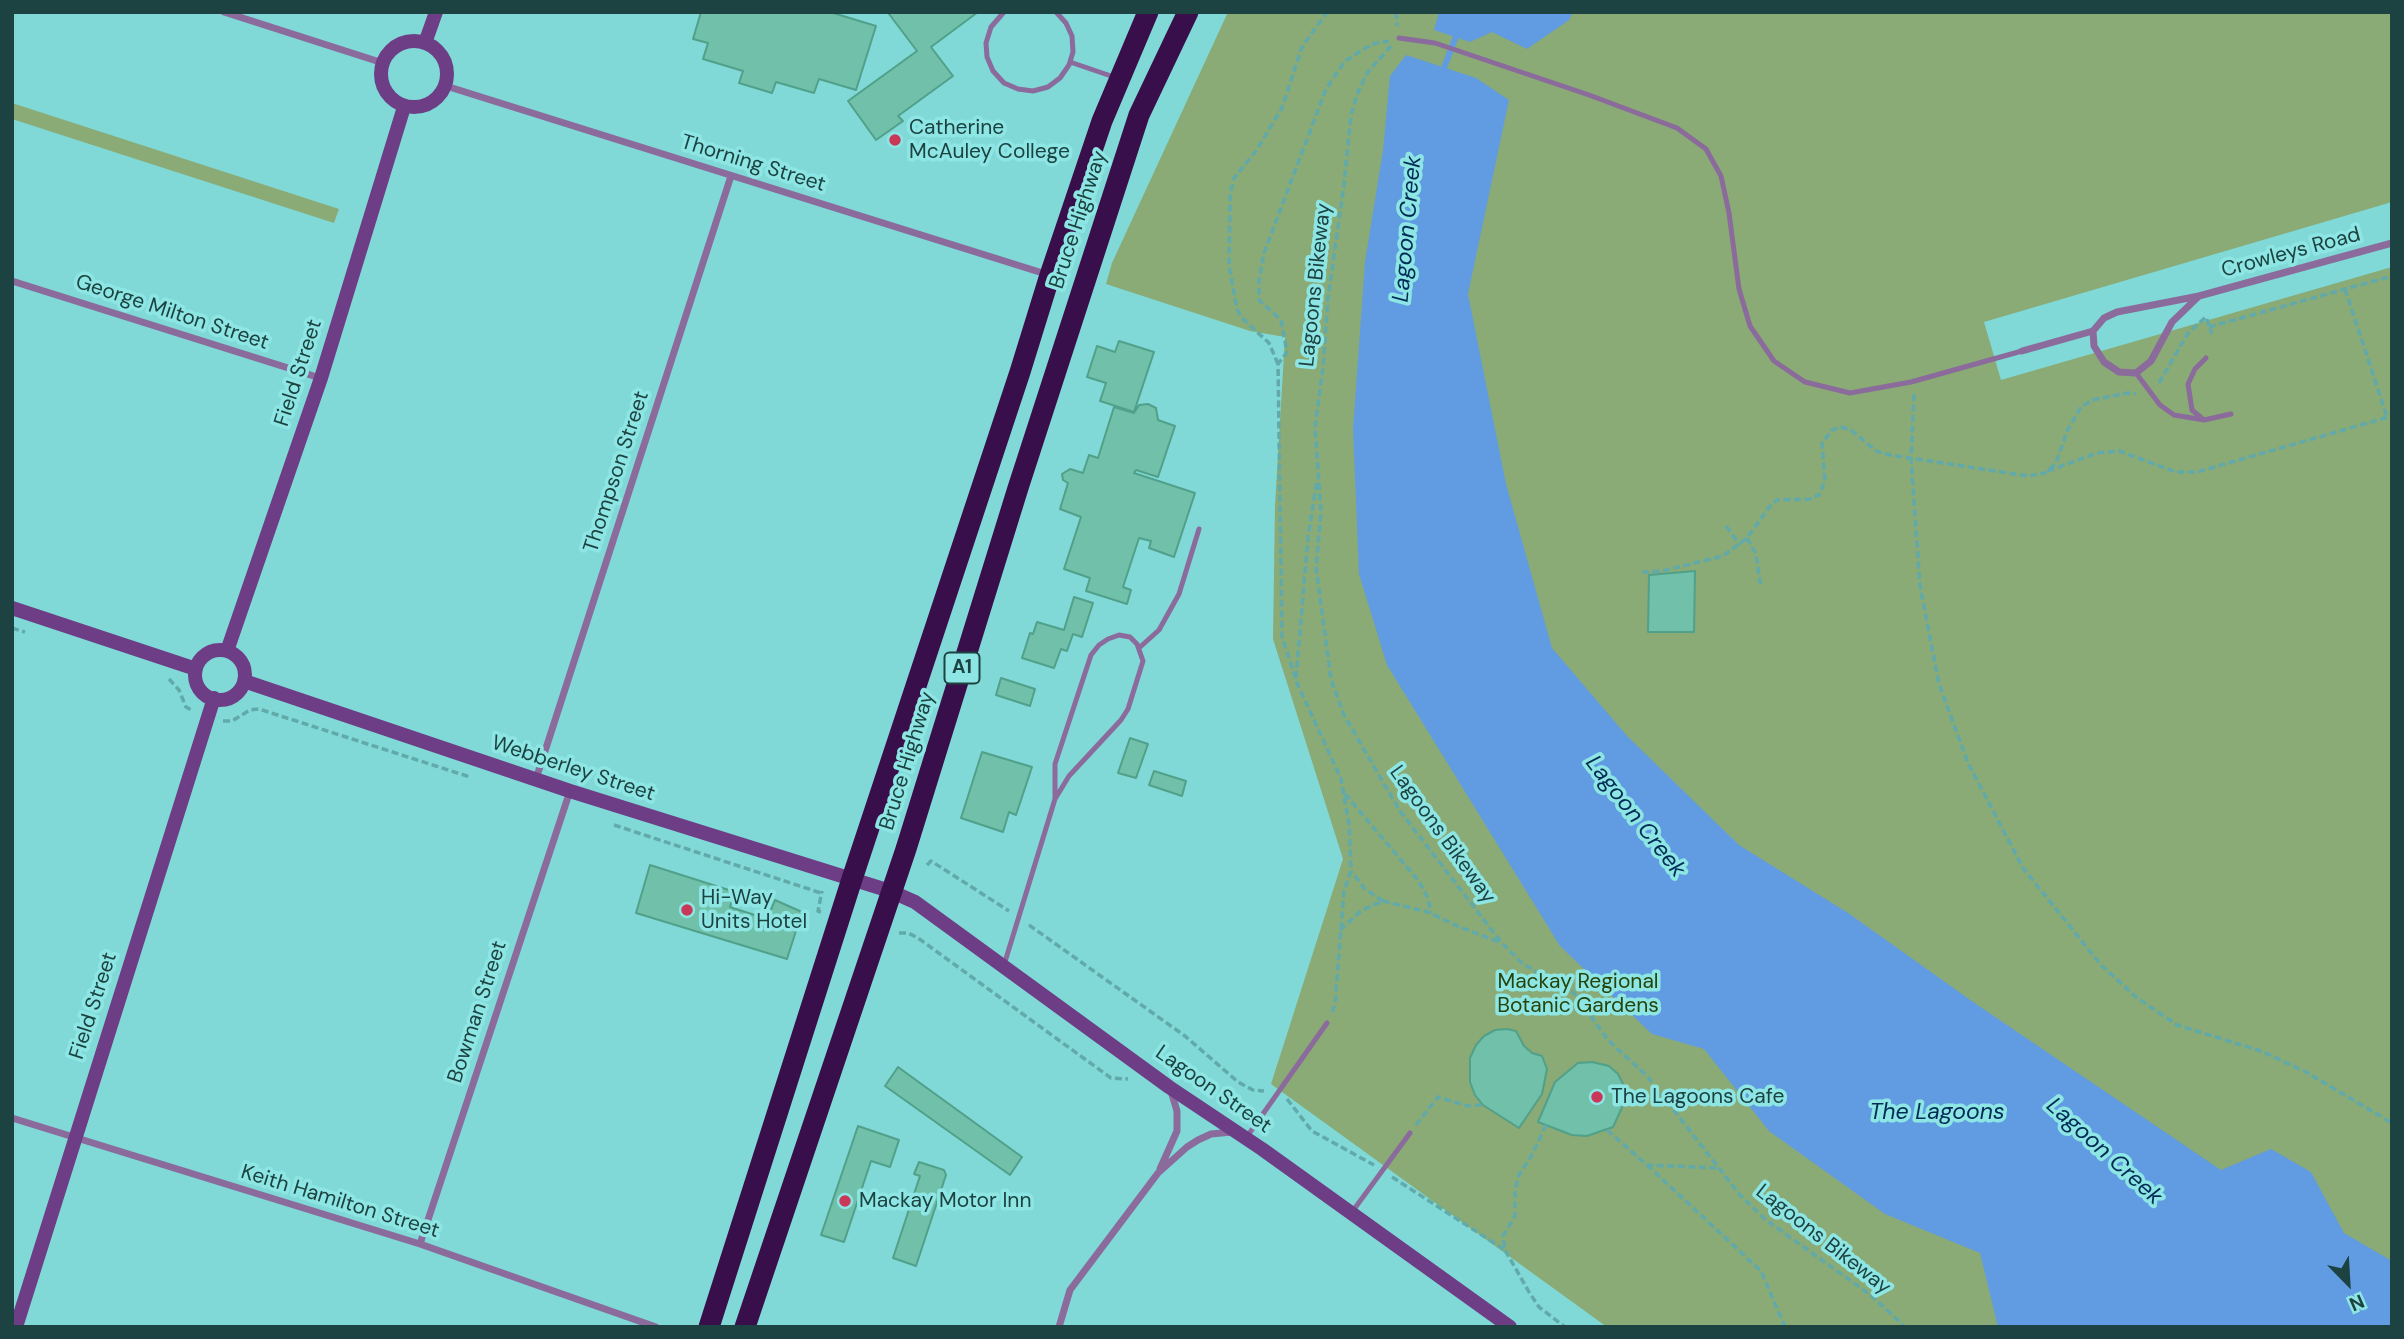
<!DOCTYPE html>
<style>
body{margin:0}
#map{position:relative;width:2404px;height:1339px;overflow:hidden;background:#80d9d7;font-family:"DM Sans",sans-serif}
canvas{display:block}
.frame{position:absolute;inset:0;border:14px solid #1c4241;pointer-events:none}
.north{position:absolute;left:2313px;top:1248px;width:70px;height:70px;-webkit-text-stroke:5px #8de6e4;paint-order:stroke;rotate:156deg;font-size:19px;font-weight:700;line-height:28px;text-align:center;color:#1c4241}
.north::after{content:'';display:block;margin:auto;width:24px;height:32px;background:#1c4241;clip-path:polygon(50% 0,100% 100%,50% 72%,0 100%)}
</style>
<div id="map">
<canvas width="2404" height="1339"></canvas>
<div class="frame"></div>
<div class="north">N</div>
</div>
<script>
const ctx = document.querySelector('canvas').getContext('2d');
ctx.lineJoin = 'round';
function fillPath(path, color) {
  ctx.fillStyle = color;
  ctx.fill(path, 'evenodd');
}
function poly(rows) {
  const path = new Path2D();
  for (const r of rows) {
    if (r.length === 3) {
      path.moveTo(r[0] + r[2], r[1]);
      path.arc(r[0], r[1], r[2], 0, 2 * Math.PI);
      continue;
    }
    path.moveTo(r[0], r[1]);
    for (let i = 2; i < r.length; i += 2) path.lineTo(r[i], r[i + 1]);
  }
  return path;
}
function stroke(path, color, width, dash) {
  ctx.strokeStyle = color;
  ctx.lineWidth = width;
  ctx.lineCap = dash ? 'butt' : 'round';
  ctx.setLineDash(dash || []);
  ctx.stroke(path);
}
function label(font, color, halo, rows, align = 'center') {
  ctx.font = font + ' "DM Sans",sans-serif';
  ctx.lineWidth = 7;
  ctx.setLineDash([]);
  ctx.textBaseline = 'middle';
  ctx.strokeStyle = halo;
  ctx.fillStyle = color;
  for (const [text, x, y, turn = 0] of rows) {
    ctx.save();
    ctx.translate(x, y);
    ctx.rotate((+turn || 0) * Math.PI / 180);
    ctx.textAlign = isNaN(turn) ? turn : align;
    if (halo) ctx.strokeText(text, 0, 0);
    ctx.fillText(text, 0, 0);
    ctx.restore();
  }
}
const green = poly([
 [1228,12,2392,12,2392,202,1984,322,2001,380,2392,267,2392,1327,1607,1327,1271,1084,1343,859,1273,639,1275,506,1285,337,1250,331,1106,284,1112,263],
 [12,103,339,209,334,223,12,119]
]);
const water = poly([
 [1439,12,1573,12,1569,20,1527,49,1492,32,1470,42,1434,30],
 [1406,55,1476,78,1509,100,1468,294,1506,484,1552,648,1627,736,1739,845,1848,913,1976,1004,2221,1170,2271,1149,2311,1172,2344,1233,2392,1261,2392,1327,1998,1327,1980,1253,1885,1214,1769,1131,1704,1049,1652,1034,1560,946,1387,665,1359,574,1353,429,1365,262,1383,150,1390,76]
]);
const stream = poly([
 [1442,73,1458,31]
]);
const building = poly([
 [701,12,830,12,876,26,856,90,819,79,814,93,776,82,772,93,739,83,743,71,703,59,708,43,693,39,701,12],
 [891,12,978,12,931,47,953,76,898,116,903,121,876,140,848,101,917,51,889,14,891,12],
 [1119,341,1154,352,1134,412,1100,401,1106,383,1087,377,1097,346,1115,352,1119,341],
 [1148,404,1156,408,1158,420,1175,426,1158,477,1136,470,1134,473,1195,493,1174,557,1149,548,1151,541,1139,538,1123,587,1131,590,1127,604,1086,591,1090,578,1064,569,1081,517,1060,509,1068,483,1063,480,1062,474,1070,469,1083,473,1089,455,1098,458,1114,407,1134,413,1139,405,1148,404],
 [1695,571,1694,632,1648,632,1649,575,1695,571],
 [1074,597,1093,603,1082,637,1073,634,1067,651,1061,649,1054,668,1022,658,1030,633,1033,634,1037,622,1064,630,1074,597],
 [1001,678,1035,689,1030,706,996,695,1001,678],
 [1130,738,1148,744,1136,778,1118,773,1130,738],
 [982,752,1032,767,1016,815,1009,812,1003,832,961,818,982,752],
 [1154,771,1186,781,1182,796,1149,785,1154,771],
 [650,865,735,892,730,907,767,919,775,900,802,912,787,959,636,913,650,865],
 [1507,1029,1516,1031,1524,1046,1532,1053,1542,1056,1547,1069,1542,1094,1519,1128,1483,1105,1475,1095,1470,1082,1470,1058,1476,1045,1484,1036,1495,1030,1507,1029],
 [1592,1062,1609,1066,1618,1074,1625,1088,1624,1103,1613,1127,1587,1136,1572,1135,1538,1122,1555,1082,1578,1063,1592,1062],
 [898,1067,1022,1157,1010,1175,885,1086,898,1067],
 [858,1126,899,1140,890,1167,871,1161,844,1242,821,1235,858,1126],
 [919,1162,944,1170,946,1175,916,1266,893,1258,920,1176,914,1174,919,1162]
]);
const path = poly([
 [1396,12,1397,26],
 [1391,46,1367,73,1358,92,1351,115,1344,185,1328,298,1323,368,1315,427,1321,512,1316,568,1331,679,1344,715,1400,811,1501,942,1523,964,1574,993,1608,1040,1647,1076,1740,1195,1766,1220,1872,1296,1905,1327],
 [2345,289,2387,417],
 [2209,327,2392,276],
 [1278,364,1269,343,1242,318,1237,309,1229,266,1230,194,1234,178,1256,151,1282,108,1302,47,1327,12],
 [2159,383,2188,333,2206,317,2212,334],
 [1914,394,1911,458,1920,586,1939,684,1968,763,2023,868,2101,965,2136,997,2177,1025,2261,1051,2306,1072,2392,1123],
 [2048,471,2097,453,2119,451,2176,472,2197,472,2392,416],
 [1726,526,1740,545],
 [1747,538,1756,554,1761,588],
 [1642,572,1662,571,1723,556,1747,538,1770,506,1777,500,1810,499,1819,495,1825,481,1822,443,1832,430,1841,427,1851,430,1876,451,1890,455,2028,476,2045,473,2056,463,2067,431,2081,407,2092,400,2128,393,2136,394],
 [12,628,25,632],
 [1296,678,1308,537,1317,480],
 [169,679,179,690,186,707,193,711],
 [223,721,232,721,250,710,259,709,470,777],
 [1345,794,1418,880,1428,898,1431,913],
 [614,825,821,893],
 [927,865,931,861,1009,911],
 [1383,901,1428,912,1457,926,1499,942],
 [821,912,818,911,822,891],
 [1029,925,1185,1036,1238,1082,1253,1090,1264,1091],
 [1340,930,1362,910,1383,901,1365,889,1351,871],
 [899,933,908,933,918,938,1111,1078,1128,1079],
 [1332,1012,1335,1005,1344,891,1351,871,1349,824,1341,779,1298,685,1282,637,1278,364,1287,352,1281,320,1259,300,1259,280,1264,253,1326,89,1345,61,1372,44,1389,41],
 [1287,1099,1312,1131,1374,1165],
 [1416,1125,1438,1097,1468,1106,1483,1105],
 [1546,1125,1533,1153,1519,1175,1515,1189,1515,1216,1503,1236,1505,1250,1529,1292,1539,1307,1565,1327],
 [1607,1130,1647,1165,1718,1168],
 [1647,1165,1761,1271,1785,1327],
 [1392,1177,1505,1250]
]);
const lane = poly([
 [1004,12,991,27,986,43,987,57,993,71,1004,83,1018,89,1033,91,1048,87,1060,78,1069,65,1073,52,1072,36,1066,23,1056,12],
 [1399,38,1435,43,1589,95,1677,128,1706,149,1721,176,1729,213,1739,289,1750,326,1774,361,1805,382,1850,393,1911,382,2022,351],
 [1070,62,1114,77],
 [2136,373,2160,405,2174,415,2204,420,2231,414],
 [2204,420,2192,410,2188,384,2195,369,2206,358],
 [1139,648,1159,630,1179,594,1199,529],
 [1004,965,1055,799,1069,776,1121,720,1128,709,1143,661,1137,644,1130,637,1119,635,1108,639,1099,645,1091,655,1055,764,1055,799],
 [1246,1138,1327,1023],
 [1352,1212,1410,1133]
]);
const street = poly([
 [224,12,383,63],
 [446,86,1049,275],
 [12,281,320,378],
 [2199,296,2392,243],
 [2022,351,2093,331,2104,318,2117,312,2199,296,2172,322,2151,361,2136,373,2119,372,2104,362,2094,346,2093,331],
 [536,779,731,176],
 [12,1118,420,1244,656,1327],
 [1160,1169,1177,1131,1177,1111,1171,1091],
 [420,1244,570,791],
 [1059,1327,1070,1290,1158,1173,1187,1147,1198,1140,1211,1134,1232,1132]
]);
const secondary = poly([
 [414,74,33],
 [425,43,436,12],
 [12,608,196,669],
 [220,675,25],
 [227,651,321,378,404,107],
 [244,681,570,791,890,891,915,902,1169,1087,1262,1149,1510,1327],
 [16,1327,214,698]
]);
const highway = poly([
 [709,1327,852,879,1020,372,1050,275,1102,121,1148,12],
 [745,1327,906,849,1018,488,1139,115,1188,12]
]);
const markers = [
 [895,140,7,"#c93957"],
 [687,910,7,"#c93957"],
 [1597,1097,7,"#c93957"],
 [845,1201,7,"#c93957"]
];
const shields = [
 [962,668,35]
];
const shieldNames = [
 ["A1",962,668]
];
const poiNames = [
 ["Catherine",909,128],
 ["McAuley College",909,152],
 ["Hi-Way",701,898],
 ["Units Hotel",701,922],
 ["The Lagoons Cafe",1611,1097],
 ["Mackay Motor Inn",859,1201]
];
const streetNames = [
 ["Thorning Street",753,164,17],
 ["Bruce Highway",1079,220,-72],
 ["Crowleys Road",2291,253,-15],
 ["Lagoons Bikeway",1316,285,-84],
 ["George Milton Street",172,313,18],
 ["Field Street",299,373,-72],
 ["Thompson Street",617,472,-72],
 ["Bruce Highway",908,761,-73],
 ["Webberley Street",573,769,18],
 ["Lagoons Bikeway",1442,835,54],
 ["Field Street",94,1006,-72],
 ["Bowman Street",478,1012,-72],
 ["Lagoon Street",1213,1090,35],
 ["Keith Hamilton Street",340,1202,17],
 ["Lagoons Bikeway",1823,1240,38]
];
const parkNames = [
 ["Mackay Regional",1578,982],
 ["Botanic Gardens",1578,1006]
];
const waterNames = [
 ["Lagoon Creek",1408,229,-85],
 ["Lagoon Creek",1635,817,52],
 ["The Lagoons",1937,1113],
 ["Lagoon Creek",2104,1152,42]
];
fillPath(green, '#8aaa76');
fillPath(water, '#619ce2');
stroke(stream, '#619ce2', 6);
fillPath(building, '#71c0a9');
stroke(building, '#50a08a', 2);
stroke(path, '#61aaa9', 3.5, [7, 3.5]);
stroke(lane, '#8b6b9c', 5);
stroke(street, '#8b6b9c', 7);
stroke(secondary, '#6d3d85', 14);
stroke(highway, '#390f4b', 21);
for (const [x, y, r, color] of markers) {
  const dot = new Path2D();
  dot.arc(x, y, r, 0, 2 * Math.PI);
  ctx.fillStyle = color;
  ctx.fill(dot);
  stroke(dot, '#8de6e4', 2.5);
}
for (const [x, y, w] of shields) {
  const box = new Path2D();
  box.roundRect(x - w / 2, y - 15.5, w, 31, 5);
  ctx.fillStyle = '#8de6e4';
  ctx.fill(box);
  stroke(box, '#1c4241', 2);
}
label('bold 19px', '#1c4241', null, shieldNames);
label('21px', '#1c4241', '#8de6e4', poiNames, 'left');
label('21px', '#1c4241', '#8de6e4', streetNames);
label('21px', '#26440a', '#8de6e4', parkNames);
label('italic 23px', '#002a56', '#8de6e4', waterNames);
</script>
